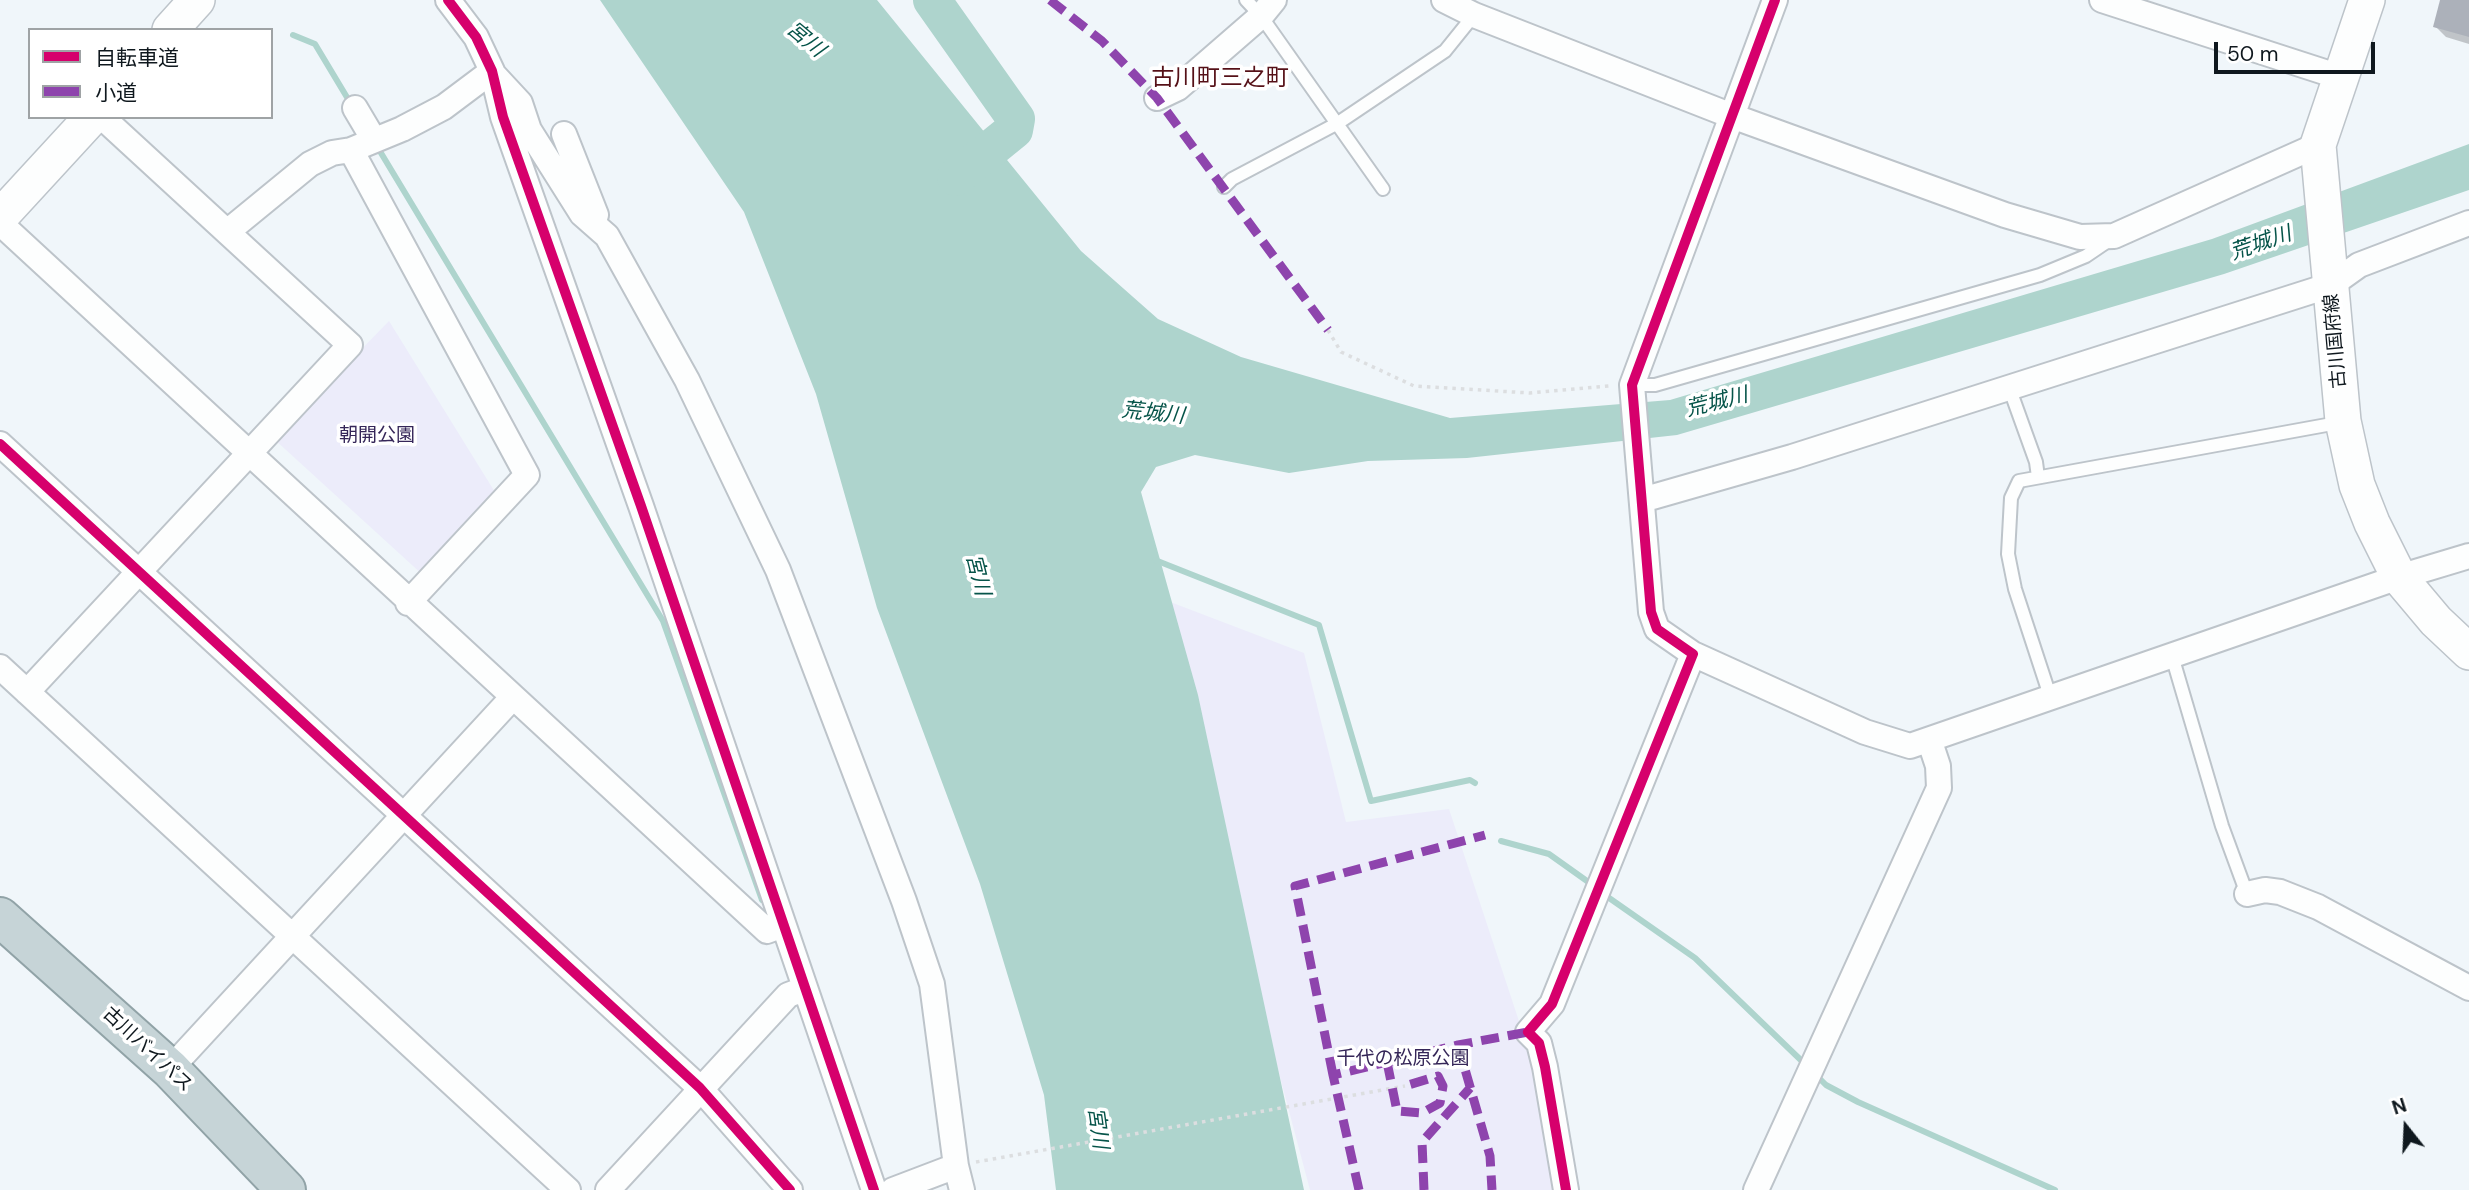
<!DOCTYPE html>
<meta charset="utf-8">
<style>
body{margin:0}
#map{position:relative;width:2469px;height:1190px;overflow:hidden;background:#f0f6fa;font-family:"DM Sans","Noto Sans JP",sans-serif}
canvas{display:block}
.legend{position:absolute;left:28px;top:28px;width:245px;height:91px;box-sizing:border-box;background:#fff;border:2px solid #9fa3a5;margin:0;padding:9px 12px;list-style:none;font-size:21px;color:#0f181e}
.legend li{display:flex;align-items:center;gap:14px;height:35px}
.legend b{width:35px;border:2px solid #9fa3a5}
.north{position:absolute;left:2371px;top:1092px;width:70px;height:70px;-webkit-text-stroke:5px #fff;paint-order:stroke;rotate:342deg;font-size:19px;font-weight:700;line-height:28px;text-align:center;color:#0f181e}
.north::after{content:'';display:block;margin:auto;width:24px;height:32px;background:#0f181e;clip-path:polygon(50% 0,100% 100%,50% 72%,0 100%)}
.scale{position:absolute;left:2214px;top:42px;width:161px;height:32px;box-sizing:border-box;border:4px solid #0f181e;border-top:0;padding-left:9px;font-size:21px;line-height:24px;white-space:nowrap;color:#0f181e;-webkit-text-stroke:5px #fff;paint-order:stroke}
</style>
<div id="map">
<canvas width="2469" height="1190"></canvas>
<ul class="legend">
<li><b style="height:9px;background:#d6006c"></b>自転車道</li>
<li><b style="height:9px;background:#8e44ad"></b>小道</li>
</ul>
<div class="north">N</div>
<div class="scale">50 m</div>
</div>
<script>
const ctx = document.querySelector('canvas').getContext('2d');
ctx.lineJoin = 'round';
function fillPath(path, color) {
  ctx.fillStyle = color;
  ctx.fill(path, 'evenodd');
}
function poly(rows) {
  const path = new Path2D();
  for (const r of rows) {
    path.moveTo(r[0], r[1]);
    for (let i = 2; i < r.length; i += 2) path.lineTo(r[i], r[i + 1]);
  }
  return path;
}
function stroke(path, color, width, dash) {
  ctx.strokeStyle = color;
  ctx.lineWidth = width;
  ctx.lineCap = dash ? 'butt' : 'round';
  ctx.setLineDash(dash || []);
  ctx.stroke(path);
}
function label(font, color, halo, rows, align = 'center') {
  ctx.font = font + ' "DM Sans","Noto Sans JP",sans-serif';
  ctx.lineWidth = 7;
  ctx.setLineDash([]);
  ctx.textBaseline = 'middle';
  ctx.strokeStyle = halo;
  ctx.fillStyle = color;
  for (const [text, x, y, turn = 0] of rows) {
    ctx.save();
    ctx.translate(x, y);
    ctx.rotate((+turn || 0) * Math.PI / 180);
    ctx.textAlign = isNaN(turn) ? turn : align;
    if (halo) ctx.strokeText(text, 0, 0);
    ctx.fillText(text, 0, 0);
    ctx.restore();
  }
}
const green = poly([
 [389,321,498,497,424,576,274,439],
 [1152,595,1304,653,1346,822,1449,809,1545,1100,1558,1190,1310,1190]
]);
const water = poly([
 [600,0,877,0,1081,251,1158,319,1241,357,1450,418,1670,400,2212,239,2469,144,2469,190,2224,274,1677,435,1467,458,1368,461,1289,473,1195,455,1156,467,1141,492,1198,695,1304,1190,1056,1190,1044,1095,980,884,877,608,816,394,744,212]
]);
const shadow = poly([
 [2442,0,2469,0,2469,44,2446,37,2435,26]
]);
const stream = poly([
 [293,35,315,44,351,104],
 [378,148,663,621,762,900],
 [1155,560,1319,625,1371,801,1470,780,1475,783],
 [1501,841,1549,854,1594,886],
 [1602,893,1695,958,1807,1066],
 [1815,1074,1826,1085,1858,1102,2055,1190]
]);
const river = poly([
 [932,0,1016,119,1014,130,956,177]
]);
const building = poly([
 [2440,0,2469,0,2469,37,2433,27]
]);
const path = poly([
 [1328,330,1341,352,1414,386,1530,393,1609,386],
 [976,1162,1405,1086]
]);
const lane = poly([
 [1246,0,1261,16,1383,189],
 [1224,187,1232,179,1338,123,1445,51,1474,15],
 [1632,385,1655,385,2040,275,2086,256,2111,239],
 [2009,387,2036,462,2038,477],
 [2172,656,2222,826,2247,894],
 [2051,699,2015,589,2008,554,2011,498,2019,481,2343,422]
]);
const street = poly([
 [448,0,476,37,492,71,503,117,641,506,874,1190],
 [1444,0,1474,15,1732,116,2005,215,2080,237,2114,236,2318,145],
 [2102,0,2343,78],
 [494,75,520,103,529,130,582,214,607,236,687,380,778,570,904,901,932,984,956,1166,962,1190],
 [1157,98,1178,88,1261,16,1274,0],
 [355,108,374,140],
 [564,134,596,215],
 [351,150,527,475,408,603],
 [0,223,767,931,783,925],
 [227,232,310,164,332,153,351,150,402,129,444,107,492,71],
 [0,444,700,1088,790,1190],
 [1642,500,1792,457,2331,285,2359,265,2469,223],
 [1693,654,1865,732,1910,746,2399,577,2469,556],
 [0,667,568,1190],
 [27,692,350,345,102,117],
 [2247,894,2265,890,2280,892,2318,907,2469,988],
 [170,1069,512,698],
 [608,1190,788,995,804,989],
 [893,1190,956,1166],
 [1566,1190,1545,1067,1539,1043,1528,1032,1552,1004,1693,654,1657,629,1651,612,1632,385,1775,0],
 [1756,1190,1939,788,1938,766,1930,742]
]);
const secondary = poly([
 [2367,0,2318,145,2343,421,2357,485,2372,523,2399,577,2436,621,2469,652],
 [170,30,197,0],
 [0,217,92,117]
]);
const highway = poly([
 [0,917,170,1069,286,1190]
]);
const quiet = poly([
 [1050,0,1102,41,1157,98,1328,330],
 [1458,1045,1490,1156,1492,1190],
 [1387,1062,1397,1111,1422,1113,1440,1103,1443,1086,1438,1076,1405,1086],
 [1333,1075,1295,886,1485,835],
 [1359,1190,1333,1075,1458,1045,1528,1032],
 [1424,1190,1422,1142,1470,1088]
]);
const cycleway = poly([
 [448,0,476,37,492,71,503,117,641,506,874,1190],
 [0,444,700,1088,790,1190],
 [1566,1190,1545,1067,1539,1043,1528,1032,1552,1004,1693,654,1657,629,1651,612,1632,385,1775,0]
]);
const streetNames = [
 ["古川国府線",2336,341,-95],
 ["古川バイパス",147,1050,43]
];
const parkNames = [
 ["朝開公園",377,436],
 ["千代の松原公園",1403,1059]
];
const waterNames = [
 ["宮川",805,40,40],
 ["荒城川",2261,244,-19],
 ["荒城川",1717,403,-14],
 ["荒城川",1153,414,6],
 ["宮川",977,575,76],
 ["宮川",1097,1128,82]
];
const quarterNames = [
 ["古川町三之町",1220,79]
];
fillPath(green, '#ececfa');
fillPath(water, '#aed4cd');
fillPath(shadow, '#0003');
stroke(stream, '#aed4cd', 6);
stroke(river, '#aed4cd', 38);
fillPath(building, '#acb1ba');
stroke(lane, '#bdc4ca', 16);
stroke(street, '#bdc4ca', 28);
stroke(secondary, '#bdc4ca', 38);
stroke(highway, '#91a3a7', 42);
stroke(path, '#dcdee0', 3.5, [3.5, 5]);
stroke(lane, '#fdfefe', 12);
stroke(street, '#fdfefe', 24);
stroke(secondary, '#fdfefe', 35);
stroke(highway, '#c6d4d7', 38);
stroke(quiet, '#8e44ad', 9, [18, 9]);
stroke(cycleway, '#d6006c', 10);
label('19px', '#0f181e', '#fff', streetNames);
label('19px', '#352658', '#fff', parkNames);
label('italic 21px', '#065449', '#fff', waterNames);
label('23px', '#551017', '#fff', quarterNames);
</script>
